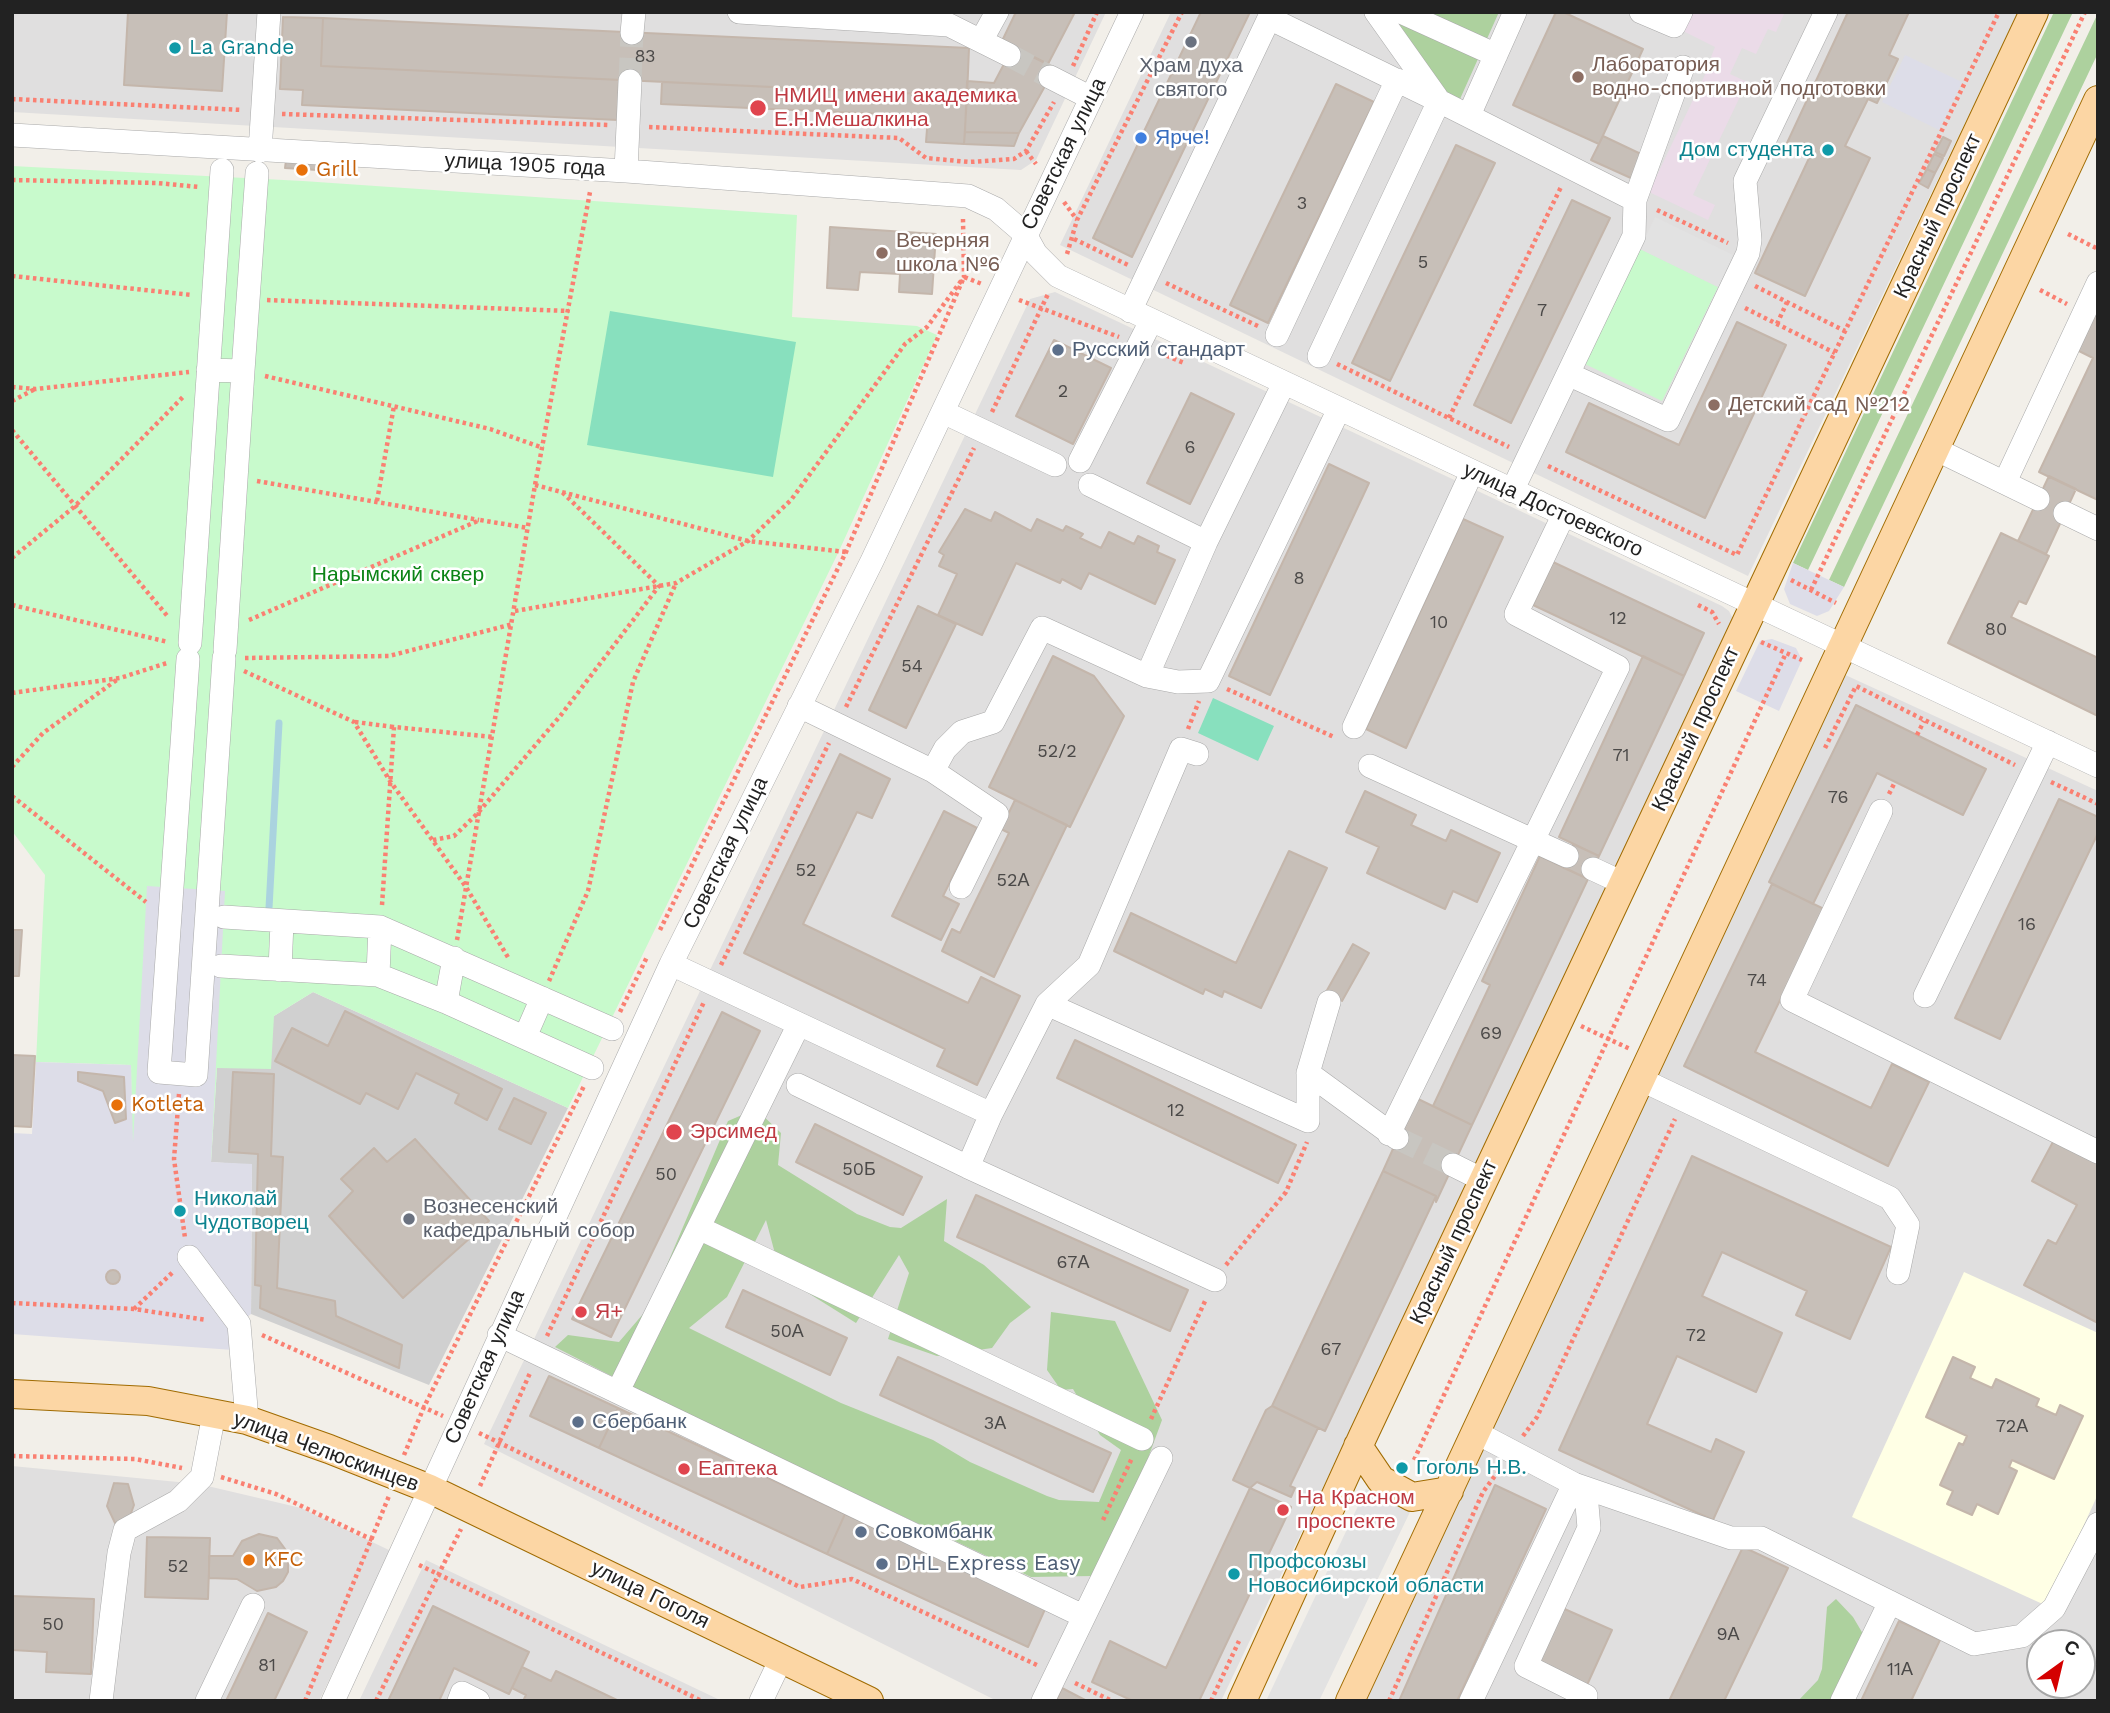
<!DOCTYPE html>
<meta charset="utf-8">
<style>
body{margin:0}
#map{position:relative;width:2110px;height:1713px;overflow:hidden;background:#f2efe9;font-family:"Work Sans",sans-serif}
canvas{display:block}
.frame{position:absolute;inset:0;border:14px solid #222;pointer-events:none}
.north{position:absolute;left:2026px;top:1629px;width:70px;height:70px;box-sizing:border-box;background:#fff;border:2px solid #a7a7a7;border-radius:50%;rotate:34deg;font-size:19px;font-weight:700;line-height:28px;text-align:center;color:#222}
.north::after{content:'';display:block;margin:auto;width:24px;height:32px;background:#d40000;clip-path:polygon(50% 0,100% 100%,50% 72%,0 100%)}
</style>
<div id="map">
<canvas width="2110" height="1713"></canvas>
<div class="frame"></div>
<div class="north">С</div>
</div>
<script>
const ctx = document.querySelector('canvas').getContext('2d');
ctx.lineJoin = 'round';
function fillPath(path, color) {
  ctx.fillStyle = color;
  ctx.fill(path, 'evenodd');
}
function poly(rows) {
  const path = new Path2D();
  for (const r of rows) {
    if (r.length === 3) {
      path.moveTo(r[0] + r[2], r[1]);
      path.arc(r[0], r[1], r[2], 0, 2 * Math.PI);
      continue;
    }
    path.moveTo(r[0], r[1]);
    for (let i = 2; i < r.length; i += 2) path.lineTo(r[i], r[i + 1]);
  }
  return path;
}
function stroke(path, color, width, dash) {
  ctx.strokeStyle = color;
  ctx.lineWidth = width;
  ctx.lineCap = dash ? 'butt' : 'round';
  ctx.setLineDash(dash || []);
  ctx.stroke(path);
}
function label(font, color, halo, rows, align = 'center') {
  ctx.font = font + ' "Work Sans",sans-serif';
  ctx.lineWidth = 5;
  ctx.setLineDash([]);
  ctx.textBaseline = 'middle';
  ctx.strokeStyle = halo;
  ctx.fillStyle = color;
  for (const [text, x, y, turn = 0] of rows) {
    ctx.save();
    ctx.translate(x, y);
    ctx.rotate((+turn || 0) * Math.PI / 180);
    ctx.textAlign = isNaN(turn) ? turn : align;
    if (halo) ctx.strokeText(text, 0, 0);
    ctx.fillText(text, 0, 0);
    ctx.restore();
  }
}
const residential = poly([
 [12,12,1106,12,1036,160,1021,170,12,112],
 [1171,12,2018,12,1748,576,1060,245],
 [1055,292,1722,606,1729,611,1735,623,1221,1701,997,1701,484,1444,1030,299],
 [1841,673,2098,791,2098,1701,1366,1701],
 [2040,1643,2082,1643,2082,1685,2040,1685],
 [12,1466,199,1484,301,1508,391,1551,319,1701,12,1701],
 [426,1560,722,1701,359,1701]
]);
const industrial = poly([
 [1692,12,1785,12,1776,32,1768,29,1756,54,1742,48,1730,74,1747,82,1693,195,1715,205,1708,220,1649,192,1713,58,1711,57,1715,47,1683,31]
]);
const education = poly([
 [1964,1272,2098,1333,2098,1494,2047,1606,1852,1517]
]);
const religious = poly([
 [313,992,568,1108,429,1385,251,1314,252,1165,211,1162,217,1068,274,1016]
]);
const forest = poly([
 [1380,12,1499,12,1460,99,1442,92],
 [2054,12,2073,12,1808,570,1793,563],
 [2098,13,2098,53,1844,587,1829,580],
 [756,1109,781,1133,778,1165,857,1214,890,1227,901,1228,947,1199,944,1241,984,1265,1031,1307,1010,1323,992,1348,937,1356,888,1339,909,1273,899,1255,856,1323,781,1276,766,1220,727,1297,689,1328,841,1403,933,1440,970,1462,1047,1496,1059,1500,1099,1502,1121,1450,1100,1435,1073,1389,1061,1390,1047,1370,1051,1312,1115,1321,1162,1420,1144,1469,1092,1576,1031,1577,674,1408,555,1347,568,1335,619,1342,649,1307,728,1121],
 [1836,1599,1853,1617,1866,1639,1850,1701,1798,1701,1818,1680,1822,1669,1827,1607]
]);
const park = poly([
 [12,166,303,181,797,215,792,317,917,326,937,335,839,551,568,1108,313,992,274,1016,271,1069,217,1068,211,1162,132,1157,131,1065,36,1062,45,875,12,831],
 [1640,249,1718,287,1662,401,1585,364]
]);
const pitch = poly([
 [610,311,796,342,773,477,587,445],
 [1213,698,1274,726,1258,761,1198,733]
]);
const parking = poly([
 [1655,217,1733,255,1718,287,1640,249],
 [1366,1489,1410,1512,1319,1701,1266,1701]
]);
const plaza = poly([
 [1905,55,1962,82,1939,130,1882,102],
 [1793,563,1844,587,1829,611,1817,616,1790,604,1784,589],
 [1772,639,1796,648,1802,660,1779,711,1736,691,1760,641],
 [147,886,225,891,211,1162,252,1164,251,1314,239,1324,233,1350,12,1334,12,1133,32,1134,36,1062,131,1065,133,1142],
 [78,1072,124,1077,126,1119,115,1123,103,1091,78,1081]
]);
const stream = poly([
 [269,908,279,723]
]);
const building = poly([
 [128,12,227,12,222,91,124,85,128,12],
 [1016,12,1075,12,1048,64,1002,41,1016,12],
 [1201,12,1250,12,1132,257,1093,238,1201,12],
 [1556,12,1563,12,1643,49,1599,144,1513,105,1556,12],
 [1848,12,1909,12,1889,55,1898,59,1877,103,1868,99,1845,146,1870,158,1805,296,1755,273,1811,154,1787,143,1848,12],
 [283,17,323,18,321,66,620,80,618,120,302,105,303,90,280,89,283,17],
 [323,18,969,48,967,96,321,66,323,18],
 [1013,47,1055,68,1019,133,965,132,967,81,994,83,1013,47],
 [662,82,967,96,964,144,926,142,928,116,661,104,662,82],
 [1336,84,1374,102,1268,323,1230,305,1336,84],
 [965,132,1019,133,1014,146,964,144,965,132],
 [1603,136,1643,155,1633,179,1591,160,1603,136],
 [1943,137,1951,141,1944,156,1935,152,1943,137],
 [1456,145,1495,163,1390,381,1352,363,1456,145],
 [1934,154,1943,158,1935,173,1927,169,1934,154],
 [286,160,318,162,318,170,285,168,286,160],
 [1927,169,1935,173,1928,188,1919,183,1927,169],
 [1572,200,1610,218,1511,423,1474,405,1572,200],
 [830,227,936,234,932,294,899,292,900,274,860,272,858,290,827,288,830,227],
 [2098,307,2098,500,2039,472,2093,358,2077,350,2098,307],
 [1737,322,1786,345,1705,518,1566,452,1589,403,1679,445,1737,322],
 [1054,340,1111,368,1073,444,1016,416,1054,340],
 [1191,393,1234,414,1190,504,1147,483,1191,393],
 [1329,464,1369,483,1270,695,1229,676,1329,464],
 [2049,476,2076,489,2046,554,2018,541,2049,476],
 [965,509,991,521,995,512,1031,531,1037,519,1063,531,1066,526,1083,534,1080,538,1101,548,1109,532,1134,544,1138,536,1159,546,1157,552,1175,560,1155,604,1089,573,1081,589,1062,579,1060,583,1016,563,982,635,938,615,957,574,939,566,944,555,939,552,965,509],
 [1463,519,1503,537,1406,748,1366,729,1463,519],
 [2001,533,2049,556,2026,604,2019,601,2011,617,2098,658,2098,716,1948,643,2001,533],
 [1553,562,1704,633,1684,676,1533,605,1553,562],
 [918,606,956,624,906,728,869,710,918,606],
 [1053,656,1094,676,1124,716,1070,827,989,787,1053,656],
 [1643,656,1684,676,1599,856,1559,837,1643,656],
 [1856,705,1986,769,1963,815,1877,773,1813,904,1769,882,1856,705],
 [840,754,890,779,872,818,857,812,803,924,968,1003,981,977,1020,996,977,1085,937,1066,945,1049,744,953,840,754],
 [1365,791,1416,815,1411,825,1446,841,1451,830,1500,853,1477,902,1453,891,1445,909,1367,873,1379,847,1346,832,1365,791],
 [2059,799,2098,817,2098,833,2000,1039,1955,1018,2059,799],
 [1015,800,1067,825,994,977,942,951,952,929,960,933,1009,833,1001,829,1015,800],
 [944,811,977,828,943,896,959,904,941,940,892,916,944,811],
 [1573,844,1599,856,1588,879,1562,867,1573,844],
 [1289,851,1327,868,1261,1008,1224,991,1222,997,1205,989,1203,994,1114,951,1131,913,1236,963,1289,851],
 [1540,856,1588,879,1472,1125,1433,1106,1490,985,1482,981,1540,856],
 [1772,884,1824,909,1755,1052,1871,1108,1892,1064,1929,1082,1888,1166,1684,1066,1772,884],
 [12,930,22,930,19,976,12,976,12,930],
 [1353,944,1369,953,1342,1001,1326,992,1353,944],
 [345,1011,502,1089,487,1120,455,1103,459,1094,416,1073,398,1109,366,1093,360,1104,275,1061,292,1028,328,1046,345,1011],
 [722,1012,760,1031,611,1337,572,1319,722,1012],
 [1075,1040,1296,1145,1278,1183,1057,1078,1075,1040],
 [12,1055,35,1056,31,1127,12,1126,12,1055],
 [78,1072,124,1077,126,1119,115,1123,103,1091,78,1081,78,1072],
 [233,1072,274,1074,271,1156,283,1157,277,1288,335,1301,336,1316,402,1345,399,1368,260,1308,261,1286,255,1285,258,1154,229,1152,233,1072],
 [514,1098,546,1113,531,1144,499,1129,514,1098],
 [1416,1098,1472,1125,1436,1202,1436,1196,1383,1171,1416,1098],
 [815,1124,922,1177,903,1215,796,1162,815,1124],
 [415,1139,489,1221,403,1298,329,1216,353,1191,341,1179,374,1148,387,1162,415,1139],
 [2054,1140,2098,1163,2098,1323,2024,1285,2048,1240,2056,1244,2077,1205,2032,1181,2054,1140],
 [1692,1156,1891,1247,1850,1339,1796,1315,1807,1291,1722,1252,1702,1296,1782,1333,1756,1392,1677,1356,1647,1424,1711,1452,1716,1439,1744,1452,1713,1520,1559,1450,1692,1156],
 [1383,1171,1436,1196,1325,1431,1272,1406,1383,1171],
 [976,1195,1188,1290,1170,1331,957,1237,976,1195],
 [113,1277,7],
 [743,1290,847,1338,830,1375,726,1327,743,1290],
 [898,1357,1111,1453,1093,1492,880,1395,898,1357],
 [1953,1357,1975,1367,1970,1378,1992,1388,1996,1379,2039,1399,2036,1406,2056,1415,2060,1405,2083,1416,2054,1479,2012,1460,2009,1467,2017,1471,1998,1514,1977,1504,1972,1515,1947,1504,1953,1491,1940,1485,1959,1443,1963,1445,1967,1436,1926,1417,1953,1357],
 [549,1376,618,1408,599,1448,530,1416,549,1376],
 [1272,1406,1318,1428,1290,1486,1295,1488,1291,1497,1257,1482,1250,1488,1233,1480,1266,1410,1272,1406],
 [618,1408,845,1514,827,1554,599,1448,618,1408],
 [114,1483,128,1484,134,1505,127,1524,115,1523,107,1506,114,1483],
 [1495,1485,1546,1509,1457,1701,1399,1701,1495,1485],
 [1250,1488,1291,1507,1199,1701,1133,1701,1092,1682,1110,1641,1166,1668,1250,1488],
 [845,1514,1046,1607,1028,1647,827,1554,845,1514],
 [259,1534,277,1538,288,1553,288,1572,283,1581,276,1587,257,1591,237,1579,209,1578,209,1556,233,1556,242,1541,259,1534],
 [147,1537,210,1538,208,1599,145,1597,147,1537],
 [1743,1547,1788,1568,1724,1701,1669,1701,1743,1547],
 [12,1596,94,1599,91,1674,46,1672,47,1652,12,1650,12,1596],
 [433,1606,529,1652,509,1694,454,1668,439,1701,388,1701,433,1606],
 [1560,1607,1612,1630,1587,1685,1536,1662,1560,1607],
 [268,1613,307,1632,274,1701,226,1701,268,1613],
 [1899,1621,1940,1640,1911,1701,1861,1701,1899,1621],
 [522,1667,551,1681,556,1671,619,1701,523,1701,526,1695,512,1688,522,1667],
 [1062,1688,1087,1701,1056,1701,1062,1688]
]);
const minorTunnel = poly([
 [1009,55,1050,77],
 [630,81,632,33],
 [1397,1138,1453,1165]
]);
const path = poly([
 [1073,66,1097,12],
 [12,99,242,110],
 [282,114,609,125],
 [649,127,899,138,926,158,969,162,1014,159,1026,151,1054,102],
 [1026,151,1036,164],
 [12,180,157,183,199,187],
 [1064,202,1077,220],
 [1657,210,1728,243],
 [2068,234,2098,249],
 [1074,239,1130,266],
 [1067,254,1077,220,1182,12],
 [12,276,192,295],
 [1166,283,1260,327],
 [1755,286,1845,331],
 [2040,290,2067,304],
 [267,300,569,311],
 [1019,300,1119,337],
 [1745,308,1835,353],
 [1777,324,1787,302],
 [1160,353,1184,363],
 [1337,364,1509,447],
 [265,376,490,429,543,448],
 [12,387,36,389,189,372],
 [12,401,35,389],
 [992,412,1048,294],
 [1449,418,1561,187],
 [12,430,169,618],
 [1548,466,1737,555,1999,12],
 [257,481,479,520],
 [535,485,748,541,846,552],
 [377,501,394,406],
 [12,558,74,507,184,396],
 [1791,580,1836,603],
 [1811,590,2085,12],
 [12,605,168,642],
 [1698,605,1712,612,1719,624],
 [515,611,676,583,748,541,791,500,905,344,927,327,964,277,963,219],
 [249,620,480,520,528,528],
 [1761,642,1802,660],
 [245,658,389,656,513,624],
 [244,671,354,722,390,781,466,887,509,959],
 [1227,689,1334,737],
 [12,693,120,678,167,663],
 [846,707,974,448],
 [355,722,394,727],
 [1188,729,1199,701],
 [1917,735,1924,721],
 [1825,748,1856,686,2015,765],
 [12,767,43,733,118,679],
 [2051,782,2098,804],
 [1889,794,1895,782],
 [12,796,146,902],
 [433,840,454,836,477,814,561,715,659,586,560,490],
 [382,905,394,727,493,737],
 [660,930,846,552,964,277,982,284],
 [457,940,535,485,590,192],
 [721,965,829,743],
 [549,981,588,891,633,682,676,583],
 [620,1012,647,957],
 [1581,1026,1630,1049],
 [179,1094,174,1159,185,1238],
 [1226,1265,1286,1192,1307,1142],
 [12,1303,134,1309,207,1320],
 [134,1309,174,1271],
 [262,1335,443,1416],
 [547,1336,704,1002],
 [1151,1419,1206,1299],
 [479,1433,800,1587,852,1579,1039,1666],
 [1523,1436,1537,1417,1675,1119],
 [404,1455,424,1407,584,1086],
 [12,1456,135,1459,182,1468],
 [1414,1460,1786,653],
 [221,1477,276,1494,375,1541],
 [480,1486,530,1373],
 [1103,1520,1132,1458],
 [419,1565,702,1701],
 [1075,1683,1112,1701],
 [305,1701,389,1496],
 [376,1701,461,1529],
 [1211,1701,1239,1641],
 [1389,1701,1483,1492,1500,1469]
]);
const minor = poly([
 [739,12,949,25,1009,55],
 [1376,12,1437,98],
 [1401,12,1496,55],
 [1641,12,1674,26,1681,12],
 [1269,18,1439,101],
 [632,33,634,12],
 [981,41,997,12],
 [1050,77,1091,98],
 [1469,115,1515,12],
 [12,135,626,171,968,196,996,209,1025,234,1036,254,1058,276,2098,766],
 [260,151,269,12],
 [626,171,630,81],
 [1130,311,1272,12],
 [1277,335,1397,80],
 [1319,356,1439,101,1635,200,1683,67],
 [208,370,243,371,257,173],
 [1568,374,1668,420,1748,253,1750,240,1745,181,1826,12],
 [943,412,1055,465],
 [1933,448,2038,499],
 [1080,461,1151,321],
 [2005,482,2098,283],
 [1090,485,1206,542],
 [1512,491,1634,236,1635,200],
 [2065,513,2098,529],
 [190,643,222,170],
 [225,650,243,371],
 [188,659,159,1072,196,1075,224,658],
 [1147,676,1206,542,1284,383],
 [799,706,933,771,945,749,962,732,993,722,1042,628,1147,676,1178,682,1208,681,1339,409],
 [1354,727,1472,472],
 [1370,766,1567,856],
 [933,771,997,814,961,887],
 [1881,811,1792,1000,2098,1152],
 [1593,869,1623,883],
 [224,917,380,927,612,1029],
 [671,964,991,1114,1047,1004,1308,1121,1308,1073],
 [221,966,378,975,446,1002,592,1068],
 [280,970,282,922],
 [378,975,380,927],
 [1925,996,2048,742],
 [446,1002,454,958],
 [1329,1002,1308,1073,1397,1138],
 [1047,1004,1089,965,1181,749,1197,754],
 [525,1037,542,998],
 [1642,1080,1890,1198,1908,1225,1898,1273],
 [798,1085,968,1167],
 [991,1114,968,1167,1215,1280],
 [1389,1134,1618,667,1516,614,1563,516],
 [1453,1165,1483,1180],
 [699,1228,1142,1439],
 [189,1257,239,1324,247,1420],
 [499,1335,1083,1616],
 [618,1391,799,1024],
 [1477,1433,1574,1484,1731,1538,1761,1538,1974,1644,2022,1636,2054,1608,2098,1524],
 [101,1701,119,1553,125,1530,178,1501,202,1477,214,1414],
 [207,1701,253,1605],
 [333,1701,671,964,872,561,1132,12],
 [459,1701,462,1693,478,1701],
 [761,1701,781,1659],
 [1043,1701,1161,1458],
 [1471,1701,1574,1484,1587,1505,1589,1528,1526,1666,1586,1696],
 [1842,1701,1890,1602]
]);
const major = poly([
 [12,1394,148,1401,247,1420,329,1449,430,1489,869,1701],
 [1358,1446,1381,1480,1412,1497,1449,1491],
 [1242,1701,1363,1436,2034,12],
 [1350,1701,2098,100]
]);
const markers = [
 [1191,42,7,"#6b7280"],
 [175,48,7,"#0f9aa8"],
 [1578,77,7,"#8d6e63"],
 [758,108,9,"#e0444e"],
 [1141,138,7,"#3f7fe0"],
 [1828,150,7,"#0f9aa8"],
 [302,170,7,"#e8710a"],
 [882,253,7,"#8d6e63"],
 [1058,350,7,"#5c6f8a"],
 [1714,405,7,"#8d6e63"],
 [117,1105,7,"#e8710a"],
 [674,1132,9,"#e0444e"],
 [180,1211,7,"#0f9aa8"],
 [409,1219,7,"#6b7280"],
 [581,1312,7,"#e0444e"],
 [578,1422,7,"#5c6f8a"],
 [1402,1468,7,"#0f9aa8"],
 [684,1469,7,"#e0444e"],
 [1283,1510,7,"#e0444e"],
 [861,1532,7,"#5c6f8a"],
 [249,1560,7,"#e8710a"],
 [882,1564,7,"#5c6f8a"],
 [1234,1574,7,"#0f9aa8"]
];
const numberNames = [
 ["83",645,57],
 ["3",1302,204],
 ["5",1423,263],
 ["7",1542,311],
 ["2",1063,392],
 ["6",1190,448],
 ["8",1299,579],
 ["12",1618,619],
 ["10",1439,623],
 ["80",1996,630],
 ["54",912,667],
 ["52/2",1057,752],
 ["71",1621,756],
 ["76",1838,798],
 ["52",806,871],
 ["52А",1013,881],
 ["16",2027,925],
 ["74",1757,981],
 ["69",1491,1034],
 ["12",1176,1111],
 ["50Б",859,1170],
 ["50",666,1175],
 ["67А",1073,1263],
 ["50А",787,1332],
 ["72",1696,1336],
 ["67",1331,1350],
 ["3А",995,1424],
 ["72А",2012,1427],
 ["52",178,1567],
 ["50",53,1625],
 ["9А",1728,1635],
 ["81",267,1666],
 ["11А",1900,1670]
];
const cultureNames = [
 ["La Grande",189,48],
 ["Дом студента",1814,150,"right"],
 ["Николай",194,1199],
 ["Чудотворец",194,1223],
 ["Гоголь Н.В.",1416,1468],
 ["Профсоюзы",1248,1562],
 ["Новосибирской области",1248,1586]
];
const educationNames = [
 ["Лаборатория",1592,65],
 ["водно-спортивной подготовки",1592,89],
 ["Вечерняя",896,241],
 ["школа №6",896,265],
 ["Детский сад №212",1728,405]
];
const worshipNames = [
 ["Храм духа",1191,66],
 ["святого",1191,90],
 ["Вознесенский",423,1207,"left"],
 ["кафедральный собор",423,1231,"left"]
];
const healthNames = [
 ["НМИЦ имени академика",774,96],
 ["Е.Н.Мешалкина",774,120],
 ["Эрсимед",690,1132],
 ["Я+",595,1312],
 ["Еаптека",698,1469],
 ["На Красном",1297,1498],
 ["проспекте",1297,1522]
];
const shopNames = [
 ["Ярче!",1155,138]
];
const streetNames = [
 ["Советская улица",1064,154,-64],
 ["улица 1905 года",525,165,3],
 ["Красный проспект",1938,216,-65],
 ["улица Достоевского",1553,510,25],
 ["Красный проспект",1696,729,-65],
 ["Советская улица",726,853,-64],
 ["Красный проспект",1454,1242,-65],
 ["Советская улица",485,1367,-66],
 ["улица Челюскинцев",326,1452,20],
 ["улица Гоголя",650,1595,26]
];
const foodNames = [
 ["Grill",316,170],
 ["Kotleta",131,1105],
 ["KFC",263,1560]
];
const serviceNames = [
 ["Русский стандарт",1072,350],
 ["Сбербанк",592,1422],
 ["Совкомбанк",875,1532],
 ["DHL Express Easy",896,1564]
];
const parkNames = [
 ["Нарымский сквер",398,575]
];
fillPath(residential, '#e0dfdf');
fillPath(industrial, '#ebdbe8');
fillPath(education, '#ffffe5');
fillPath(religious, '#d0d0d0');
fillPath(forest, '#add19e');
fillPath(park, '#c8facc');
fillPath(pitch, '#88e0be');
fillPath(parking, '#e2e2e2');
fillPath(plaza, '#dddde8');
stroke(stream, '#aad3df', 7);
fillPath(building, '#c7bfb8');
stroke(building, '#c4b6ab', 2);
stroke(minorTunnel, '#c8c6c1', 23, [23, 11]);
stroke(minor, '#a9a9a9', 24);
stroke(major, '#a06b00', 30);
stroke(path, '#fa8072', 4.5, [3.5, 3.5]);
stroke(minor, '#fff', 23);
stroke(major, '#fcd6a4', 28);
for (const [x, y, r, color] of markers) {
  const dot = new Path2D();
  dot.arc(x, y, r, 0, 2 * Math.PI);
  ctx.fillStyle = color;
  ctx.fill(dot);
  stroke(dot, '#fff', 2.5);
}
label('18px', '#4b4948', null, numberNames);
label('21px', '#0d838f', '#fff', cultureNames, 'left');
label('21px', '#785e54', '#fff', educationNames, 'left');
label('21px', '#5b616d', '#fff', worshipNames);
label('21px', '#be3a42', '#fff', healthNames, 'left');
label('21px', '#366cbe', '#fff', shopNames, 'left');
label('21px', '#222', '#fff', streetNames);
label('21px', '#c56008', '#fff', foodNames, 'left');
label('21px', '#4e5e75', '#fff', serviceNames, 'left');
label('21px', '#0c8416', '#fff', parkNames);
</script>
